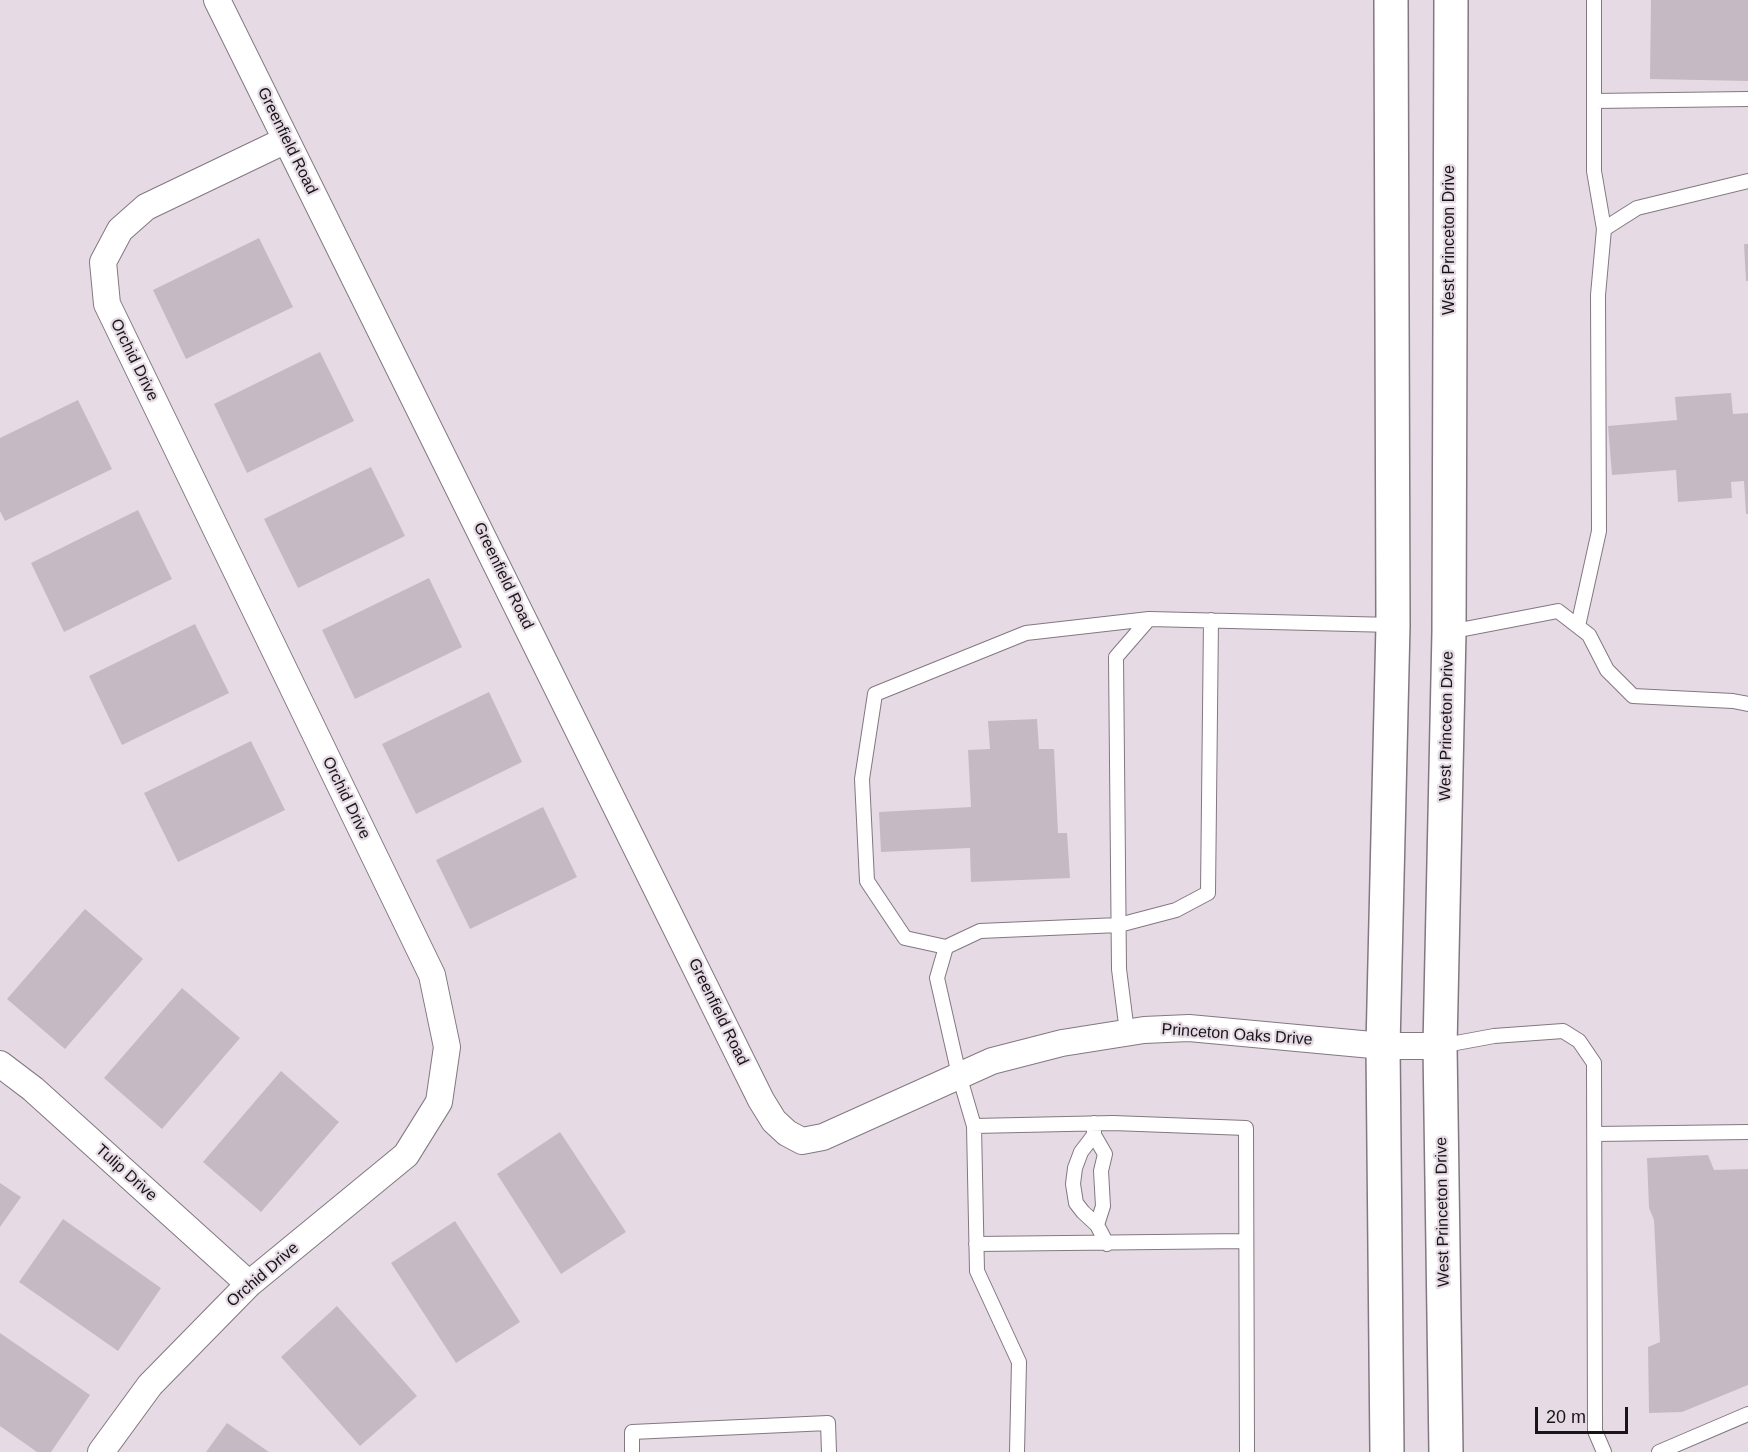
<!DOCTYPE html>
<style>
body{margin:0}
#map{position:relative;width:1748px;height:1452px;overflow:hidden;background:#e6dbe5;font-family:Arial,sans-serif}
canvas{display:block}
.scale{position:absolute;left:1535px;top:1407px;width:93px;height:27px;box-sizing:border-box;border:3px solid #181518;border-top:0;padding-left:8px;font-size:18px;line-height:21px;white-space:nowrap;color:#181518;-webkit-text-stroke:4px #e6dbe5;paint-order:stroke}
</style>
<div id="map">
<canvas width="1748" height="1452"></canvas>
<div class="scale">20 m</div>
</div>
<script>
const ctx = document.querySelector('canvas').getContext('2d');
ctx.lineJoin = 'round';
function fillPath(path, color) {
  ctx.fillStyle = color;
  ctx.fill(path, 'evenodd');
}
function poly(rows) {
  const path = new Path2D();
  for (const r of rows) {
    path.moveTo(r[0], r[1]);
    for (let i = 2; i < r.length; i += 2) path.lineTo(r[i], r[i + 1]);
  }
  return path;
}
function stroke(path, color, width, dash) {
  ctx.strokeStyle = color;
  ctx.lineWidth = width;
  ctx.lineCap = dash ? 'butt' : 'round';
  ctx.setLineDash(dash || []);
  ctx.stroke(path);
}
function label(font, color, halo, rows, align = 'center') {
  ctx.font = font + ' Arial,sans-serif';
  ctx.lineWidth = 4.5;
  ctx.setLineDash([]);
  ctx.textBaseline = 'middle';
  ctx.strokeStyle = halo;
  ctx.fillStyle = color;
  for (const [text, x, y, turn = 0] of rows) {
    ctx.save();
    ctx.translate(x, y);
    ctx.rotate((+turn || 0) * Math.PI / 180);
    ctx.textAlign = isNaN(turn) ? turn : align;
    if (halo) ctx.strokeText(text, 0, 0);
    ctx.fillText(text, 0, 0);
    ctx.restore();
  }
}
const building = poly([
 [1651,0,1748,0,1748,81,1650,79],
 [259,238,293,307,186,359,153,290],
 [1744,244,1748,244,1748,281,1746,281],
 [320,352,354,421,247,473,214,404],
 [1731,393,1733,414,1748,413,1748,514,1746,514,1744,481,1731,482,1732,498,1678,502,1676,470,1612,475,1608,426,1677,420,1675,397],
 [78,400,112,469,5,521,0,511,0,438],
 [371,467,405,536,298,588,264,519],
 [138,510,172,579,64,632,31,563],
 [429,578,462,647,355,699,322,630],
 [195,624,229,693,122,745,89,676],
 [489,692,522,762,416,814,382,744],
 [1037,719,1039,749,1054,749,1058,833,1067,833,1070,878,971,882,970,848,881,852,879,812,971,807,968,750,990,749,988,721],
 [251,741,285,810,178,862,144,793],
 [543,807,577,877,470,929,436,860],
 [85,909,143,959,65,1049,7,999],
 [182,988,240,1038,162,1129,104,1078],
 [281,1071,339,1122,261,1212,203,1162],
 [560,1132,626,1232,561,1274,497,1174],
 [1708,1155,1714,1170,1748,1169,1748,1385,1682,1412,1649,1413,1648,1347,1660,1342,1654,1220,1649,1208,1647,1158],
 [0,1183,21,1197,0,1227],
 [63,1219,161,1288,118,1351,19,1282],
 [455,1221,520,1322,456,1363,391,1263],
 [337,1306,417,1396,360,1446,281,1357],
 [0,1333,90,1395,51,1452,37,1452,0,1426],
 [227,1423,269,1452,206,1452]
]);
const service = poly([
 [1594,0,1594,171,1604,229],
 [1594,101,1748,99],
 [1578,626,1599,531,1598,295,1604,229,1637,208,1748,181],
 [1449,632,1558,611,1589,635,1607,670,1633,696,1733,701,1748,704],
 [946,947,905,938,867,881,862,779,875,694,1026,633,1149,619],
 [1127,1032,1119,969,1116,657,1149,619,1393,625],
 [1440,1046,1494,1036,1563,1031,1579,1041,1594,1063,1595,1431,1604,1452],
 [1094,1123,1094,1135,1081,1152,1075,1168,1073,1184,1076,1203,1083,1212,1097,1225,1107,1244],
 [974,1126,959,1075,937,978,946,947,980,931,1119,925,1176,910,1208,893,1211,620],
 [1595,1134,1748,1132],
 [1094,1135,1105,1154,1101,1171,1103,1206,1097,1225],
 [976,1244,1245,1241],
 [632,1452,632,1432,828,1423,829,1452],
 [1017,1452,1019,1362,977,1271,974,1126,1113,1123,1246,1128,1247,1452],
 [1659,1452,1748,1414]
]);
const minor = poly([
 [217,0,761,1100,774,1121,787,1133,802,1141,823,1137,992,1061,1062,1043,1144,1030,1189,1028,1383,1046,1440,1046],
 [0,1064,33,1089,249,1284],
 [101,1452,150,1385,249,1284,406,1155,439,1102,447,1047,432,975,107,304,103,262,120,230,146,207,286,140]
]);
const trunk = poly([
 [1387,1452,1383,1046,1393,625,1391,0],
 [1446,1452,1440,1046,1449,632,1451,0]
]);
const streetNames = [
 ["Greenfield Road",287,141,64],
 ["West Princeton Drive",1450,240,-90],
 ["Orchid Drive",134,360,64],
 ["Greenfield Road",503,576,64],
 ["West Princeton Drive",1447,726,-89],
 ["Orchid Drive",346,798,64],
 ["Greenfield Road",718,1012,64],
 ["Princeton Oaks Drive",1237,1035,4],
 ["Tulip Drive",126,1173,42],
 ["West Princeton Drive",1443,1212,-91],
 ["Orchid Drive",263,1275,-41]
];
fillPath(building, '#c5bac4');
stroke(service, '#827881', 16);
stroke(minor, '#827881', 28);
stroke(trunk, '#827881', 36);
stroke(service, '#fff', 14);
stroke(minor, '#fff', 26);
stroke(trunk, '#fff', 33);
label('16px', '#181518', '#e6dbe5', streetNames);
</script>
